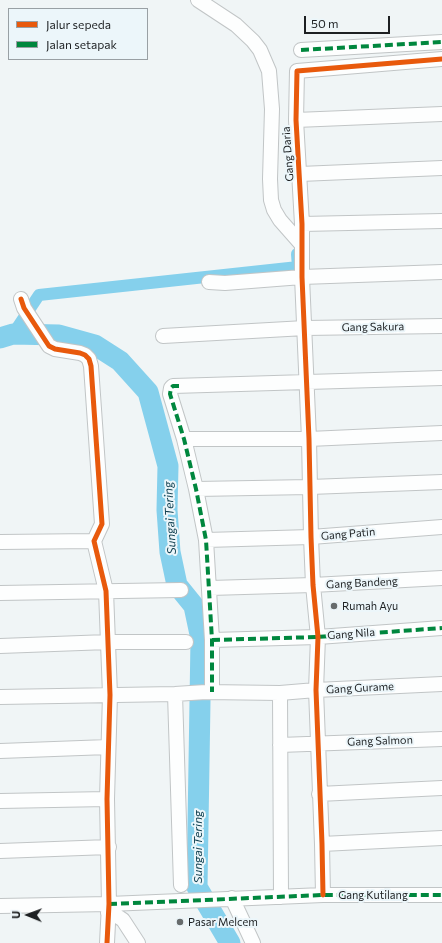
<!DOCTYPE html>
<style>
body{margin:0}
#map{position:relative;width:442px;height:943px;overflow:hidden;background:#f0f5f6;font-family:Commissioner,sans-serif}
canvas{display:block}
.legend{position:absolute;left:8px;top:8px;width:140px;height:52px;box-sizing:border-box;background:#ecf6fa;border:1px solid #99a0a4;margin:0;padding:5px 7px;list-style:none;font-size:12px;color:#1d2022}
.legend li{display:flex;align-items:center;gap:8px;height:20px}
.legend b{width:20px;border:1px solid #99a0a4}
.north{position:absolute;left:8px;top:895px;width:40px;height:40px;-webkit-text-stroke:3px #ecf6fa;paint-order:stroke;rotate:271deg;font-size:11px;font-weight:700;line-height:16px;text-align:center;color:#1d2022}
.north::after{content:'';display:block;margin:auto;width:14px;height:18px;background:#1d2022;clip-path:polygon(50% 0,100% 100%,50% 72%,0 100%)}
.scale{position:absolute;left:304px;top:16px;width:86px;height:18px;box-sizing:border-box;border:2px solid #1d2022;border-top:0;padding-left:5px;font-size:12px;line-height:14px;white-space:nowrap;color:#1d2022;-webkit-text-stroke:3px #ecf6fa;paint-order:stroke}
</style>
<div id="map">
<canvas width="442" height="943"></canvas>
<ul class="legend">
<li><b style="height:5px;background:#e8590c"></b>Jalur sepeda</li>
<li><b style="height:5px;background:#00873e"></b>Jalan setapak</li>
</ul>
<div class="north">U</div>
<div class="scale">50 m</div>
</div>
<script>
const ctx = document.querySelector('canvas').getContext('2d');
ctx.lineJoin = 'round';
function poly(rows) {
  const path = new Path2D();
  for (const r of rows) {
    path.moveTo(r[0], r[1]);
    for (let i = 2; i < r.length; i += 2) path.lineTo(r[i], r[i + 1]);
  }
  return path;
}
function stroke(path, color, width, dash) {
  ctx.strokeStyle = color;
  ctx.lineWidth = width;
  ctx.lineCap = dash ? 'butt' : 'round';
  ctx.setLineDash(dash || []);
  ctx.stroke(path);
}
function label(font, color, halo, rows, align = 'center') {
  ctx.font = font + ' Commissioner,sans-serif';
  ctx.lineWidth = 4;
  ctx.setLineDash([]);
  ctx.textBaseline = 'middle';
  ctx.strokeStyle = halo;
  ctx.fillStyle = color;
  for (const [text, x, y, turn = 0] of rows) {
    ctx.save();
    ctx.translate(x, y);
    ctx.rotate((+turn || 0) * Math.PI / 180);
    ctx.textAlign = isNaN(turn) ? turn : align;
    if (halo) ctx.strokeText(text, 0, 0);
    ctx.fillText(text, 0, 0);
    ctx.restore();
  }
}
const canal = poly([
 [13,334,39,295,298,267,297,254]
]);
const river = poly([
 [0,338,13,334,59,335,95,345,120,361,148,392,168,466,167,510,170,552,177,585,194,606,201,639,197,887,230,943]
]);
const street = poly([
 [198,0,236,25,253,41,260,50,269,71,272,109,270,179,271,200,274,210,280,220,302,245],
 [301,50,442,42],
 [296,120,442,114],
 [300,174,442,168],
 [302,224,442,221],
 [209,282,225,283,302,277,442,272],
 [21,299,24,308,49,346,55,349,80,353,85,355,89,359,91,366,102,524,94,541,106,591,110,695,107,799,109,904,107,943],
 [163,336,305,328,442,326],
 [184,439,309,439,442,433],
 [196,489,310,487,442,482],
 [206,540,311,537,442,527],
 [0,542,94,541],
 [210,588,313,585,442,578],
 [0,593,181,590],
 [212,640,318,637,442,628],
 [0,646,108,642,186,642],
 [212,692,212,640,206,540,196,489,184,439,170,394,171,388,173,386,442,378],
 [280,693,281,897],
 [175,694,181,885],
 [0,697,175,694,206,692,280,693,316,690,442,684],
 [280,745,442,739],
 [0,751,108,747],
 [319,794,442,788],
 [0,801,107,799],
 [322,844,442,838],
 [0,851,109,847],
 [323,895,322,844,316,690,318,637,313,585,311,537,309,439,302,277,302,224,296,120,297,71,442,59],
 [232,898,253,943],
 [0,906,109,904,323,895,442,895],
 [108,913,117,916,123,920,138,943]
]);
const quiet = poly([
 [301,50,442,42],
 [179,386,173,386,171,388,170,394,184,439,196,489,206,540,212,640,212,692],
 [212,640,318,637,442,628],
 [109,904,323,895,442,895]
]);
const cycleway = poly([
 [21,299,24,308,49,346,55,349,80,353,85,355,89,359,91,366,102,524,94,541,106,591,110,695,107,799,109,904,107,943],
 [323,895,322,844,316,690,318,637,313,585,311,537,309,439,302,277,302,224,296,120,297,71,442,59]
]);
const markers = [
 [334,606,4,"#676b6c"],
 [180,922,4,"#676b6c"]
];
const streetNames = [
 ["Gang Daria",288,154,-94],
 ["Gang Sakura",373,327,-1],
 ["Gang Patin",348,534,-5],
 ["Gang Bandeng",362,583,-3],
 ["Gang Nila",351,634,-4],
 ["Gang Gurame",360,688,-3],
 ["Gang Salmon",380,741,-2],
 ["Gang Kutilang",373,895]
];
const poiNames = [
 ["Rumah Ayu",342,606],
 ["Pasar Melcem",188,922]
];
const waterNames = [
 ["Sungai Tering",170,518,-93],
 ["Sungai Tering",198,847,-90]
];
stroke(canal, '#85d0ec', 12);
stroke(river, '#85d0ec', 21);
stroke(street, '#c1c5c6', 16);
stroke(street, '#fdfefe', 14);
stroke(quiet, '#00873e', 4, [8, 4]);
stroke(cycleway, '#e8590c', 5);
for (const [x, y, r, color] of markers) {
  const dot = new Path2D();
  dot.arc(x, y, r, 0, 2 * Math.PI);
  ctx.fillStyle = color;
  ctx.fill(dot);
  stroke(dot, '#ecf6fa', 1.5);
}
label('11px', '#1d2022', '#ecf6fa', streetNames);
label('11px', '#1d2022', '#ecf6fa', poiNames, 'left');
label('italic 12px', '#144353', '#ecf6fa', waterNames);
</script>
